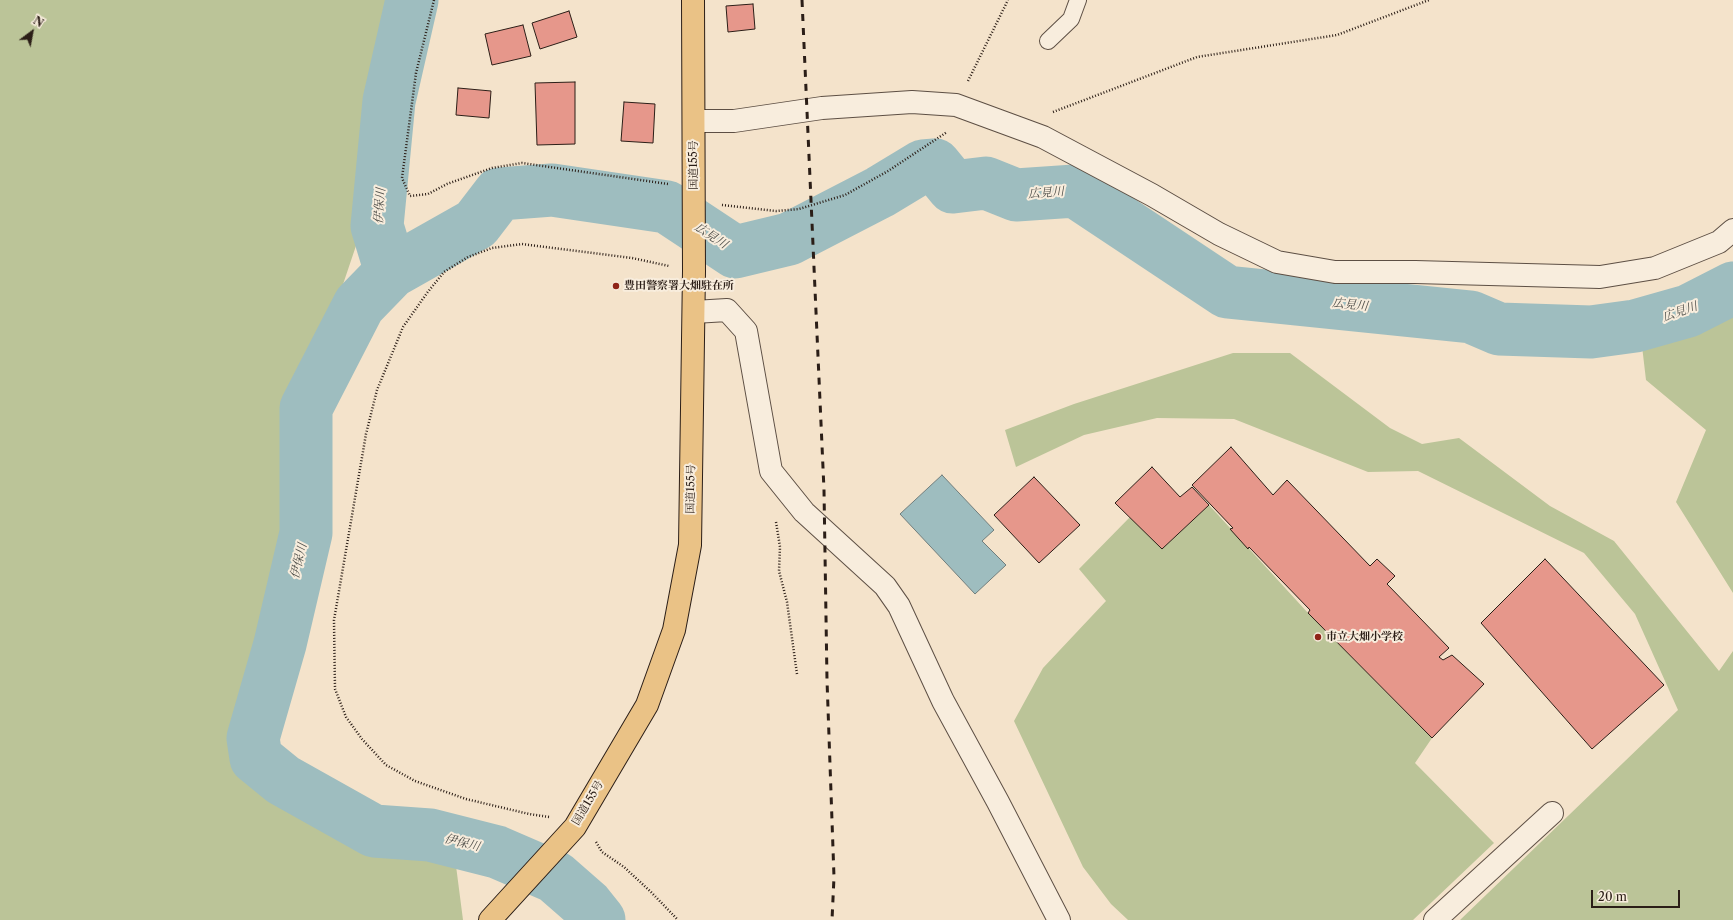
<!DOCTYPE html>
<meta charset="utf-8">
<style>
body{margin:0}
#map{position:relative;width:1733px;height:920px;overflow:hidden;background:#f4e3cb;font-family:"Libre Caslon Text",serif}
canvas{display:block}
.north{position:absolute;left:12px;top:12px;width:40px;height:40px;-webkit-text-stroke:3px #f8eddd;paint-order:stroke;rotate:32deg;font-size:11px;font-weight:700;line-height:16px;text-align:center;color:#2b1e17}
.north::after{content:'';display:block;margin:auto;width:14px;height:18px;background:#2b1e17;clip-path:polygon(50% 0,100% 100%,50% 72%,0 100%)}
.scale{position:absolute;left:1591px;top:890px;width:89px;height:18px;box-sizing:border-box;border:2px solid #2b1e17;border-top:0;padding-left:5px;font-size:12px;line-height:14px;white-space:nowrap;color:#2b1e17;-webkit-text-stroke:3px #f8eddd;paint-order:stroke}
</style>
<div id="map">
<canvas width="1733" height="920"></canvas>
<div class="north">N</div>
<div class="scale">20 m</div>
</div>
<script>
const ctx = document.querySelector('canvas').getContext('2d');
ctx.lineJoin = 'round';
function fillPath(path, color) {
  ctx.fillStyle = color;
  ctx.fill(path, 'evenodd');
}
function poly(rows) {
  const path = new Path2D();
  for (const r of rows) {
    path.moveTo(r[0], r[1]);
    for (let i = 2; i < r.length; i += 2) path.lineTo(r[i], r[i + 1]);
  }
  return path;
}
function stroke(path, color, width, dash) {
  ctx.strokeStyle = color;
  ctx.lineWidth = width;
  ctx.lineCap = dash ? 'butt' : 'round';
  ctx.setLineDash(dash || []);
  ctx.stroke(path);
}
function label(font, color, halo, rows, align = 'center') {
  ctx.font = font + ' "Libre Caslon Text","Noto Serif JP",serif';
  ctx.lineWidth = 4;
  ctx.setLineDash([]);
  ctx.textBaseline = 'middle';
  ctx.strokeStyle = halo;
  ctx.fillStyle = color;
  for (const [text, x, y, turn = 0] of rows) {
    ctx.save();
    ctx.translate(x, y);
    ctx.rotate((+turn || 0) * Math.PI / 180);
    ctx.textAlign = isNaN(turn) ? turn : align;
    if (halo) ctx.strokeText(text, 0, 0);
    ctx.fillText(text, 0, 0);
    ctx.restore();
  }
}
const green = poly([
 [0,0,388,0,376,79,364,222,333,314,294,399,291,536,237,771,381,847,442,851,455,858,463,920,0,920],
 [1733,305,1733,593,1676,502,1706,430,1646,380,1642,346,1720,315],
 [1233,353,1290,353,1390,428,1422,444,1459,438,1550,506,1614,541,1719,671,1733,651,1733,920,1460,920,1678,710,1635,614,1584,553,1418,471,1368,472,1234,419,1157,418,1084,435,1016,467,1005,430,1074,404],
 [1209,505,1308,613,1432,738,1415,763,1494,843,1413,920,1128,920,1111,904,1083,867,1014,721,1043,668,1106,601,1079,569,1130,517,1162,548]
]);
const water = poly([
 [942,475,994,530,982,541,1006,565,975,594,900,514,942,475]
]);
const river = poly([
 [391,272,377,226,389,101,412,0],
 [599,920,587,905,555,877,497,852,430,835,374,831,283,780,256,758,253,738,280,644,306,533,306,408,359,305,391,272,476,224,499,194,552,190,667,207,735,252,789,239,880,192,923,166,935,165,953,187,986,183,1016,195,1075,191,1227,292,1471,317,1499,329,1591,332,1635,326,1688,311,1733,288]
]);
const building = poly([
 [753,4,755,29,728,32,726,6,753,4],
 [569,11,577,37,540,49,532,23,569,11],
 [523,25,531,56,492,65,485,34,523,25],
 [575,82,575,144,537,145,535,83,575,82],
 [458,88,491,91,489,118,456,115,458,88],
 [624,102,655,104,653,143,621,141,624,102],
 [1231,447,1273,495,1287,480,1370,566,1377,559,1395,576,1387,584,1449,648,1439,657,1443,660,1452,655,1484,684,1432,738,1308,613,1310,610,1249,547,1248,549,1230,529,1233,528,1192,485,1231,447],
 [1152,467,1180,497,1192,487,1209,505,1162,549,1115,503,1152,467],
 [1034,477,1080,525,1039,563,994,515,1034,477],
 [1545,559,1664,685,1592,749,1481,623,1545,559]
]);
const path = poly([
 [434,0,416,73,402,178,410,196,428,194,447,184,492,168,522,163,668,184],
 [968,81,1008,0],
 [1053,112,1197,57,1337,35,1429,0],
 [722,205,776,211,799,209,845,195,888,171,947,132],
 [776,522,780,547,779,571,787,602,797,674],
 [549,817,529,814,466,799,415,781,386,765,362,739,346,717,335,689,334,620,366,434,377,390,403,327,427,293,444,272,468,257,492,248,522,244,632,258,669,266],
 [596,842,602,852,624,867,651,892,678,920]
]);
const service = poly([
 [1048,41,1071,19,1078,0]
]);
const minor = poly([
 [694,121,734,121,822,108,912,102,956,105,1043,137,1152,195,1219,234,1277,262,1335,272,1415,272,1600,277,1655,268,1719,242,1733,230],
 [694,312,727,310,746,331,771,471,804,512,885,586,899,606,943,701,998,802,1059,920],
 [1435,920,1552,813]
]);
const trunk = poly([
 [490,920,575,827,647,705,674,630,690,545,694,271,693,0]
]);
const rail = poly([
 [802,0,824,490,827,680,834,877,832,920]
]);
const markers = [
 [616,286,4,"#8f2418"],
 [1318,637,4,"#8f2418"]
];
const streetNames = [
 ["国道155号",694,165,-90],
 ["国道155号",691,489,-89],
 ["国道155号",588,803,-59]
];
const poiNames = [
 ["豊田警察署大畑駐在所",624,286],
 ["市立大畑小学校",1326,637]
];
const waterNames = [
 ["広見川",1046,193,-4],
 ["伊保川",380,206,-86],
 ["広見川",711,236,33],
 ["広見川",1350,305,6],
 ["広見川",1680,312,-19],
 ["伊保川",299,561,-77],
 ["伊保川",462,843,14]
];
fillPath(green, '#bbc498');
fillPath(water, '#9ebdbf');
stroke(water, '#707d7c', 1);
stroke(river, '#9ebdbf', 53);
fillPath(building, '#e6978b');
stroke(building, '#2b1e17', 1);
stroke(service, '#5d4f44', 18);
stroke(minor, '#5d4f44', 24);
stroke(trunk, '#2b1e17', 24);
stroke(path, '#2b1e17', 2.5, [1, 2]);
stroke(service, '#f8eddd', 16);
stroke(minor, '#f8eddd', 22);
stroke(trunk, '#eac286', 22);
stroke(rail, '#2b1e17', 3, [7, 7]);
for (const [x, y, r, color] of markers) {
  const dot = new Path2D();
  dot.arc(x, y, r, 0, 2 * Math.PI);
  ctx.fillStyle = color;
  ctx.fill(dot);
  stroke(dot, '#f8eddd', 1.5);
}
label('11px', '#2b1e17', '#f8eddd', streetNames);
label('bold 11px', '#2b1e17', '#f8eddd', poiNames, 'left');
label('italic 12px', '#4e4e49', '#f8eddd', waterNames);
</script>
